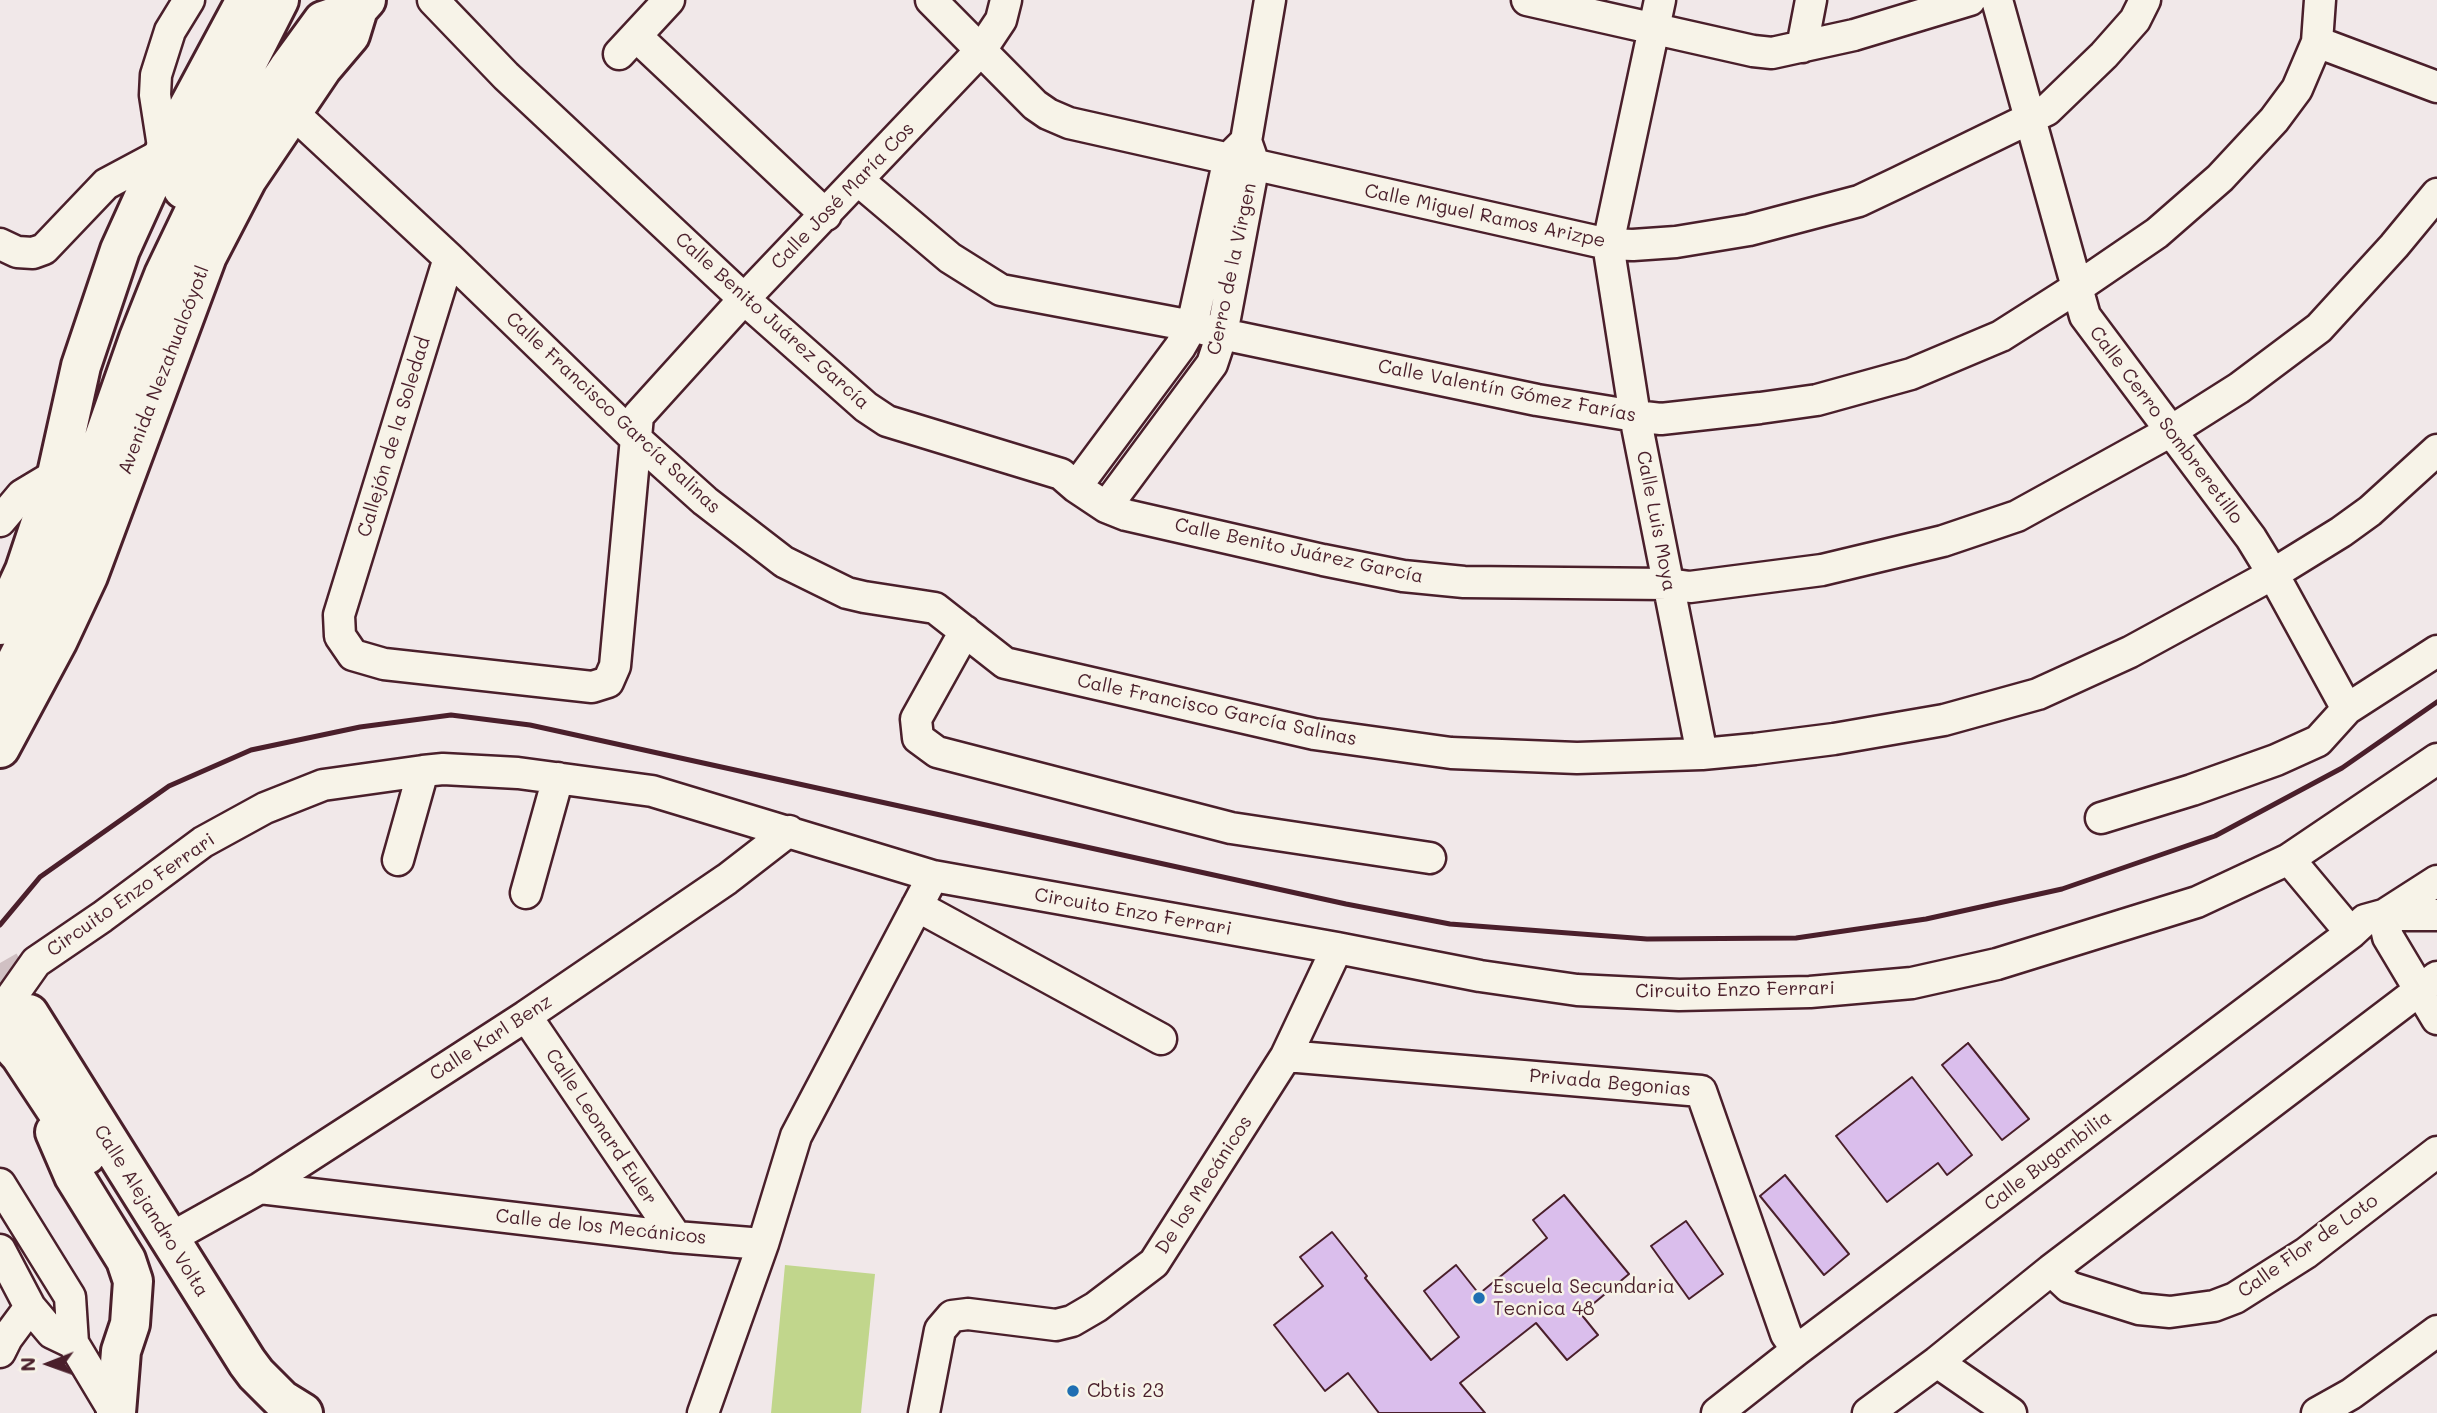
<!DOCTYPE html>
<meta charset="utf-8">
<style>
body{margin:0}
#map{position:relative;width:2437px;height:1413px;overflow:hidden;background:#f1e8e9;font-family:Mali,sans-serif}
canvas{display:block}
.north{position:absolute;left:14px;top:1329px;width:70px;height:70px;-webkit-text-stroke:5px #f7f3e8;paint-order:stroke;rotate:269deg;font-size:19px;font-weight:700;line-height:28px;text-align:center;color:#4a1f2b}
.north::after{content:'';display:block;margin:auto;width:24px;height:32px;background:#4a1f2b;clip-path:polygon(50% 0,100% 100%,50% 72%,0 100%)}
</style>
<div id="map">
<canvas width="2437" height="1413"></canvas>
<div class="north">N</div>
</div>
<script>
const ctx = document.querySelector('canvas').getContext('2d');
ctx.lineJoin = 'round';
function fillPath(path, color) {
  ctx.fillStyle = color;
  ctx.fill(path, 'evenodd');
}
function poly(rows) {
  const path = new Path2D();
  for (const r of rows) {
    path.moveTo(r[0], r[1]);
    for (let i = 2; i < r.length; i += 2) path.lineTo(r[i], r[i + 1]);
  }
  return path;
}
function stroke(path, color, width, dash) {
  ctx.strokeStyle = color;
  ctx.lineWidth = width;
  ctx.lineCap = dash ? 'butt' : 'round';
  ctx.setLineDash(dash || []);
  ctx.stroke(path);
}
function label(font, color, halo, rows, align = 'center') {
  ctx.font = font + ' Mali,sans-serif';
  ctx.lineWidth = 5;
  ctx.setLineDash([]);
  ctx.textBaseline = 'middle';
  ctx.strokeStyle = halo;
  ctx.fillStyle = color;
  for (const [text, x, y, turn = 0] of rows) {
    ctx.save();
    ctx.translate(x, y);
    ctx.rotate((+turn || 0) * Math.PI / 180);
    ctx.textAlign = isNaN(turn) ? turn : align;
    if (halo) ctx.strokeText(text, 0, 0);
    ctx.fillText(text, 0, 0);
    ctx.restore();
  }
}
const green = poly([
 [785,1265,875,1274,861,1413,771,1413]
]);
const building = poly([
 [1968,1043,2029,1119,2002,1140,1942,1065,1968,1043],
 [1912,1077,1972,1155,1947,1175,1938,1163,1887,1202,1836,1136,1912,1077],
 [1785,1175,1849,1254,1824,1275,1760,1196,1785,1175],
 [1564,1195,1629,1274,1581,1314,1598,1335,1567,1360,1536,1323,1460,1383,1485,1413,1379,1413,1348,1373,1325,1391,1274,1325,1323,1286,1300,1257,1332,1232,1367,1276,1365,1278,1431,1360,1459,1337,1424,1291,1456,1265,1479,1294,1547,1238,1533,1220,1564,1195],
 [1686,1221,1723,1274,1689,1299,1651,1246,1686,1221]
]);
const majorTunnel = poly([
 [0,963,29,1014]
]);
const minor = poly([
 [433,0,506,76,744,299,866,407,887,421,1061,474,1076,487,1106,507,1126,515,1323,560,1403,576,1464,582,1668,584,1690,587,1822,570,1943,541,2017,516,2171,431,2239,388,2319,328,2394,246,2437,194],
 [931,0,1035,105,1048,114,1069,123,1608,244,1633,245,1676,242,1749,230,1859,201,1897,183,2047,110,2104,55,2135,20,2145,0],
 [1527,0,1753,51,1772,53,1854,35,1970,0],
 [1660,0,1608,244,1635,416,1702,754],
 [1997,0,2085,316,2251,538,2273,574,2347,709],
 [636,36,826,215],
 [2317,42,2437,87],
 [1802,47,1811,0],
 [619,54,669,0],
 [291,111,449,258,636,439,705,501,784,562,847,593,864,597,935,608,1005,663,1314,734,1451,753,1577,758,1702,754,1755,749,1834,739,1944,720,2038,694,2130,652,2273,574,2341,532,2370,511,2437,450],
 [859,181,950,258,1001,290,1192,326,1222,334,1537,400,1635,416,1661,419,1760,408,1817,400,1911,374,2001,336,2078,287,2157,233,2220,178,2274,120,2297,89,2317,42,2320,0],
 [0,244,17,252,33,253,44,249,106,184,164,153,155,95,156,75,170,31,189,0],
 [449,258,339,615,340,636,353,655,384,664,592,687,608,682,615,666,638,416,744,299,981,50,1001,20,1006,0],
 [1076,487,1180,347,1192,326,1229,158,1243,144],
 [1106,507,1212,364,1222,334,1254,164,1246,141,1270,0],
 [0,521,22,495,57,474],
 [965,631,916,719,918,738,937,752,1231,828,1430,858],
 [2101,818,2192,790,2276,760,2318,741,2347,709,2437,651],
 [2289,859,2351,933],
 [398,860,423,771],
 [526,893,558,778],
 [917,906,1161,1039],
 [2383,915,2388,937,2437,1019],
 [2384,915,2437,881],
 [0,1013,36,962,102,917,203,842,265,808,323,785,423,771,443,769,518,773,652,791,933,876,1337,948,1480,976,1577,990,1679,995,1810,992,1912,983,1997,964,2197,902,2289,859,2437,759],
 [526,1016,676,1237],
 [1286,1056,1701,1091,1786,1334,1797,1350],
 [0,1184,70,1297,73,1343,115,1413],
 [260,1188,676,1237,763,1244],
 [183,1231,260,1188,526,1016,727,879,789,831],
 [0,1250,30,1307,52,1333,73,1343],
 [2051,1270,2069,1287,2139,1309,2170,1312,2214,1306,2235,1298,2306,1253,2437,1152],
 [0,1352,7,1338,30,1307],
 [1937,1362,2011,1413],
 [703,1413,763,1244,796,1136,933,876],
 [924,1413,940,1330,952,1316,968,1314,1056,1325,1072,1321,1096,1307,1154,1263,1286,1056,1337,948],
 [1717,1413,1797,1350,2351,933,2365,920,2383,915,2437,915],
 [1868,1413,1937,1362,2051,1270,2437,977],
 [2317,1413,2351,1394,2437,1331]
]);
const major = poly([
 [183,189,279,0],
 [0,625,25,570,57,474,81,366,120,250,164,153,246,0],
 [1,692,37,621,58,569,139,338,164,275,199,202,288,69,323,21,358,9,366,0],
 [0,748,58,640,88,576,207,256,247,179,322,68,350,35,358,9],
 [29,1014,247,1362,256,1374,282,1400,303,1413],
 [2,1035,20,1055,86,1155],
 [55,1132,74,1176,126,1260,133,1281,130,1324,121,1351,116,1413]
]);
const rail = poly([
 [0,925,40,877,169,786,251,750,360,727,451,715,530,725,1346,904,1450,924,1647,939,1796,938,1926,919,2062,889,2215,836,2342,768,2437,702]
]);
const markers = [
 [1479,1298,7,"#1f6fb2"],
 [1073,1391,7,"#1f6fb2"]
];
const streetNames = [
 ["Calle José María Cos",843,196,-46],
 ["Calle Miguel Ramos Arizpe",1485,216,12],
 ["Cerro de la Virgen",1232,269,-78],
 ["Calle Benito Juárez García",772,321,42],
 ["Avenida Nezahualcóyotl",164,370,-69],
 ["Calle Valentín Gómez Farías",1507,391,11],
 ["Calle Francisco García Salinas",613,413,43],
 ["Calle Cerro Sombreretillo",2166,425,53],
 ["Callejón de la Soledad",394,437,-73],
 ["Calle Luis Moya",1656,521,79],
 ["Calle Benito Juárez García",1299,551,12],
 ["Calle Francisco García Salinas",1217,710,12],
 ["Circuito Enzo Ferrari",131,895,-35],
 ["Circuito Enzo Ferrari",1133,912,10],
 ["Circuito Enzo Ferrari",1735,990,-1],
 ["Calle Karl Benz",491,1038,-33],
 ["Privada Begonias",1610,1083,5],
 ["Calle Leonard Euler",601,1127,56],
 ["Calle Bugambilia",2048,1161,-37],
 ["De los Mecánicos",1204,1185,-57],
 ["Calle Alejandro Volta",151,1211,58],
 ["Calle de los Mecánicos",601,1227,6],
 ["Calle Flor de Loto",2308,1246,-35]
];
const poiNames = [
 ["Escuela Secundaria",1493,1287],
 ["Tecnica 48",1493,1309],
 ["Cbtis 23",1087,1391]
];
fillPath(green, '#c1d68c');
fillPath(building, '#dabeec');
stroke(building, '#4a1f2b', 2);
stroke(majorTunnel, '#d0c0c3', 38, [38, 19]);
stroke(minor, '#4a1f2b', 35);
stroke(major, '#4a1f2b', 44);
stroke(minor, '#f7f3e8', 30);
stroke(major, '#f7f3e8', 38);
stroke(rail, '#4a1f2b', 5);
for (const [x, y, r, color] of markers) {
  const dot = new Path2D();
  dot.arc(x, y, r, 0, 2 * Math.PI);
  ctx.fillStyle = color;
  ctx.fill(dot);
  stroke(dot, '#f7f3e8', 2.5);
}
label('19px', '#4a1f2b', '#f7f3e8', streetNames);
label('19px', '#4a1f2b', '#f7f3e8', poiNames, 'left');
</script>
